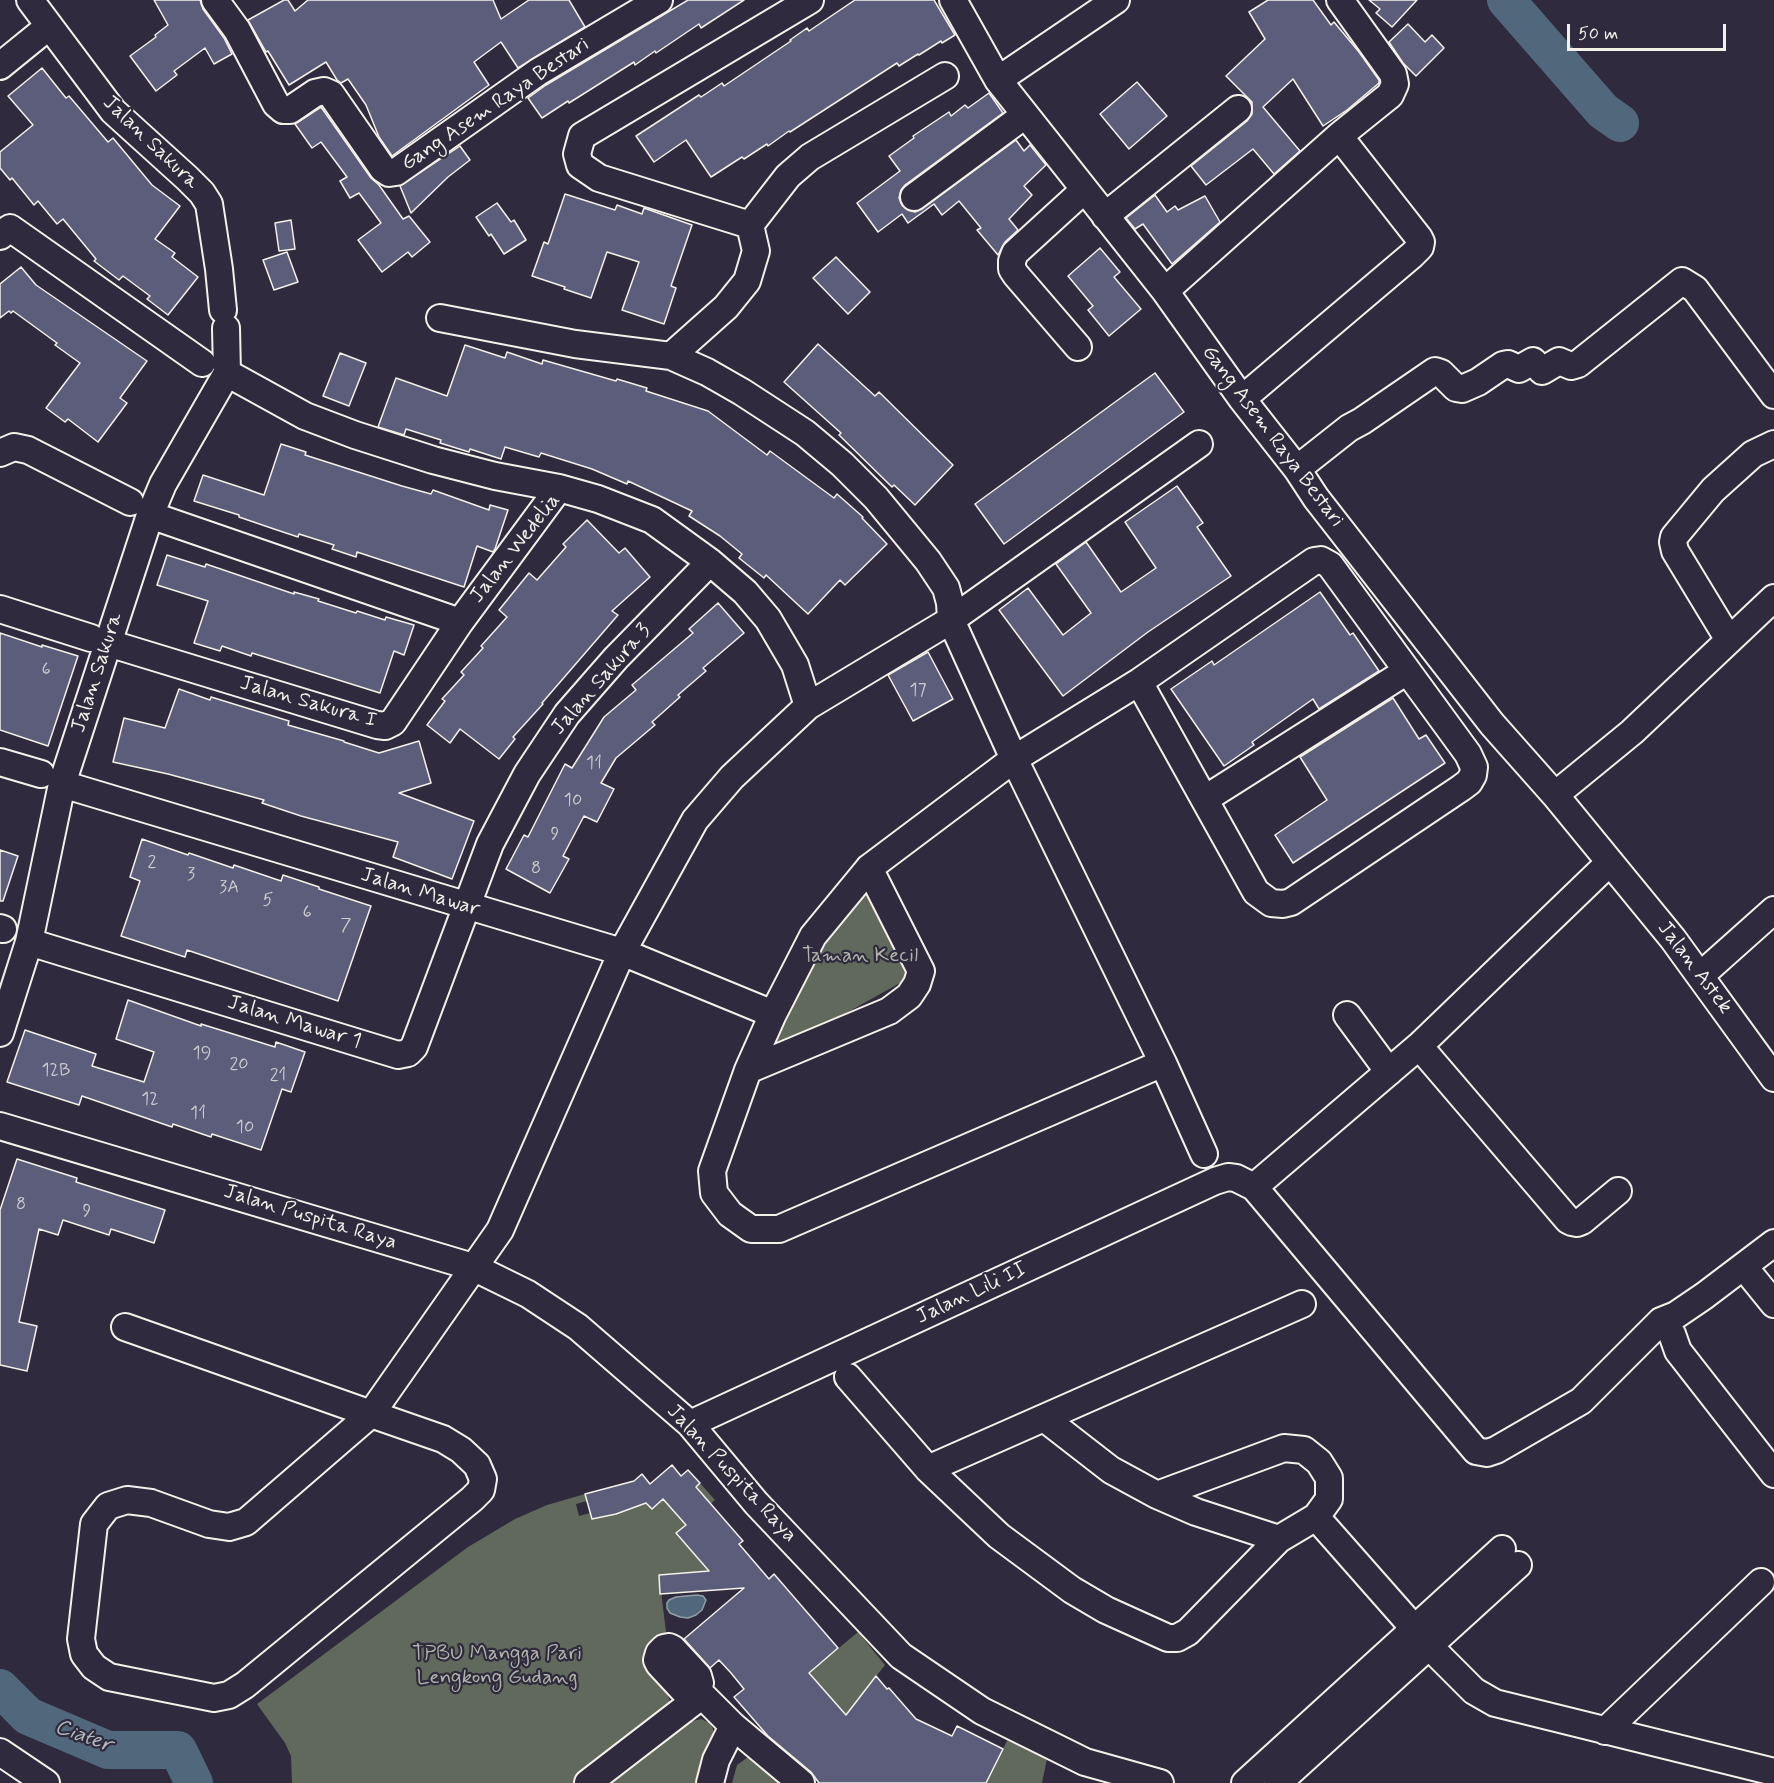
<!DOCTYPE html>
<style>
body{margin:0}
#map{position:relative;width:1774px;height:1783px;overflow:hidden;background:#2f2a3d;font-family:Mynerve,sans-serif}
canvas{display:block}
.scale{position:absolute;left:1567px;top:24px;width:159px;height:27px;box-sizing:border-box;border:3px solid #f4f1e8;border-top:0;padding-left:8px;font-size:18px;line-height:21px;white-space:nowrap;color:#f4f1e8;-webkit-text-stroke:4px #2f2a3d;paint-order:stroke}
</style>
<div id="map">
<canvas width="1774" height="1783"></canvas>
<div class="scale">50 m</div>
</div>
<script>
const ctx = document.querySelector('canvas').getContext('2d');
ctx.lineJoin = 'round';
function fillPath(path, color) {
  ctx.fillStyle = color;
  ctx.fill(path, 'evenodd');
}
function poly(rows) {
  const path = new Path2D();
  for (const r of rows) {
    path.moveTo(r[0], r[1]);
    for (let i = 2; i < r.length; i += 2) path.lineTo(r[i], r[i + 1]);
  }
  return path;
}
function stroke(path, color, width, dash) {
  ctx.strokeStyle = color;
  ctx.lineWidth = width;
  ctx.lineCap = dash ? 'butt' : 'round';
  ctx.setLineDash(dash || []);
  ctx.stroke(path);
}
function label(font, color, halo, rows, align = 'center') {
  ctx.font = font + ' Mynerve,sans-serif';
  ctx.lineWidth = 4.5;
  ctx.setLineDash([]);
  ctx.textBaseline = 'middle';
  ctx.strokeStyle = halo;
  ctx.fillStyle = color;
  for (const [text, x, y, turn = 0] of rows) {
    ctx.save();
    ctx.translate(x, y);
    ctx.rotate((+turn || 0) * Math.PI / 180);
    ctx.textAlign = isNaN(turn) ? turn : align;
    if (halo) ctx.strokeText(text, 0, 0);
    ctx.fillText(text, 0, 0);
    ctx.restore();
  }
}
const green = poly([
 [867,882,916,974,764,1059,825,933],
 [700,1483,715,1500,676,1533,709,1571,659,1575,666,1632,655,1638,649,1646,670,1701,668,1710,573,1783,292,1783,291,1756,285,1743,257,1704,468,1547,515,1519,547,1505,585,1494,587,1501,576,1504,579,1516,590,1513,592,1519,647,1503,652,1509,663,1499,684,1497],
 [858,1632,885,1665,845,1716,809,1673],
 [701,1719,710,1723,713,1729,714,1742,701,1783,605,1783,677,1728,689,1722],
 [1009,1737,1047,1759,1042,1783,986,1783],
 [748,1757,753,1757,786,1783,732,1783,737,1765]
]);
const water = poly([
 [697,1595,703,1596,706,1600,702,1610,696,1615,688,1618,680,1617,670,1613,667,1608,667,1603,669,1600,676,1597,697,1595]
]);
const river = poly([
 [1506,0,1603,111,1620,123],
 [0,1688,28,1716,108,1750,178,1750,194,1783]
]);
const building = poly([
 [154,0,200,0,203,9,224,38,232,54,214,64,205,48,174,71,177,75,156,91,130,56,156,37,155,35,168,25,154,0],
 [284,0,288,0,295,11,308,0,493,0,501,19,529,0,569,0,585,27,518,68,501,42,474,62,489,85,392,156,379,137,366,105,348,79,341,83,337,80,326,62,289,85,268,51,266,52,248,20,284,0],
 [688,0,744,0,701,28,699,24,656,53,655,51,635,65,634,62,569,103,568,101,542,118,528,98,546,85,688,0],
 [855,0,934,0,955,35,942,43,941,41,919,55,918,54,899,66,897,63,790,132,789,131,768,146,767,144,744,159,742,157,711,177,686,140,654,162,636,136,699,95,701,97,722,83,724,86,791,41,790,40,807,28,809,31,855,0],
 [1268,0,1313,0,1331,25,1334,22,1359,52,1379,80,1379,83,1347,110,1323,126,1293,79,1263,107,1300,151,1274,174,1253,149,1206,185,1191,166,1247,121,1252,114,1252,102,1226,76,1265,39,1249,12,1268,0],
 [1369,0,1417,0,1392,27,1376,13,1380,9,1369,0],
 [1408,24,1425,42,1432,35,1444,48,1416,76,1403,63,1389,42,1408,24],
 [42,68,66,98,69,96,108,142,113,138,152,185,180,206,155,239,175,253,172,257,198,277,168,315,147,299,150,296,123,276,119,280,94,261,96,259,63,219,57,224,38,201,34,205,12,178,10,180,0,168,0,152,33,125,8,96,42,68],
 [1137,82,1167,116,1129,149,1100,114,1137,82],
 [989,93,1003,113,905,185,901,190,899,198,902,205,908,210,915,212,922,209,1016,140,1024,151,1030,145,1046,165,1024,186,1032,195,1009,219,1018,230,1005,242,998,255,977,230,981,228,959,201,942,215,934,204,908,223,902,214,878,232,857,203,900,171,889,156,914,138,913,136,949,112,951,116,965,105,968,108,989,93],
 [321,107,371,178,379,185,403,219,409,216,430,242,412,257,408,252,382,272,358,240,381,223,359,193,350,198,340,181,347,177,321,142,312,148,295,124,321,107],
 [460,146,470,160,448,177,411,213,400,186,460,146],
 [565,194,615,210,617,205,642,214,644,208,692,225,671,286,676,288,664,324,622,310,639,262,607,252,591,298,564,289,565,287,532,276,544,242,548,244,565,194],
 [1155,195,1167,212,1175,206,1178,210,1205,196,1220,222,1172,264,1143,224,1135,229,1126,218,1155,195],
 [497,203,511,222,514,220,526,240,504,254,491,234,489,236,476,217,497,203],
 [291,220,295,249,279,251,275,223,291,220],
 [1100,248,1120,272,1114,277,1141,309,1109,336,1088,310,1093,306,1068,276,1100,248],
 [287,252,298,282,274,290,263,260,287,252],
 [836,257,870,292,848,314,813,278,836,257],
 [21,267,36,285,147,361,120,398,127,403,98,442,68,419,65,422,46,408,80,363,55,345,57,343,13,311,11,313,9,311,0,318,0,284,21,267],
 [818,344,875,396,879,392,953,465,915,505,894,485,892,487,839,435,841,433,784,382,818,344],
 [465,345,505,358,507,352,542,364,543,360,616,381,617,379,647,388,646,391,708,411,767,455,770,451,834,498,837,494,863,517,862,518,887,544,845,585,840,580,808,614,766,575,764,578,739,558,742,554,720,536,689,516,692,511,628,481,627,484,592,469,541,453,539,457,505,447,501,459,470,449,469,452,440,443,441,440,406,429,404,435,378,427,396,378,447,396,465,345],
 [340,353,366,363,349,406,323,396,340,353],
 [1155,373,1184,412,1004,544,975,504,1155,373],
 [281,444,306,452,305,455,402,486,431,494,433,490,489,510,490,505,508,510,495,549,493,552,477,546,464,587,357,552,356,557,332,549,334,545,299,534,298,537,274,529,239,517,239,515,194,501,203,475,264,495,281,444],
 [1177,486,1203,523,1197,527,1231,576,1148,632,1063,696,999,610,1028,588,1063,635,1091,613,1056,564,1086,542,1121,592,1156,568,1125,522,1177,486],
 [587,520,619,553,625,548,650,577,612,611,618,615,542,703,543,704,513,737,515,739,499,759,460,729,450,743,427,725,445,701,442,699,464,675,461,672,483,648,481,646,507,617,499,610,529,573,537,580,566,547,563,544,587,520],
 [167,555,205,567,206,564,294,594,294,592,319,599,318,601,356,613,357,611,385,620,386,617,414,625,404,655,394,651,380,693,252,653,251,656,222,646,220,651,194,643,208,601,157,585,167,555],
 [1320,592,1350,635,1353,633,1379,671,1319,709,1313,699,1252,742,1254,745,1224,766,1171,689,1212,661,1214,665,1320,592],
 [718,603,744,633,703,668,706,671,678,695,680,697,652,722,655,725,616,758,601,783,614,789,597,822,584,816,563,856,569,859,550,893,506,869,524,835,528,837,565,764,572,768,604,717,636,690,632,685,693,633,689,629,718,603],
 [0,633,42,647,42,645,78,656,48,746,0,730,0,633],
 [928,652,953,699,913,721,888,675,928,652],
 [179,689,210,700,211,697,289,721,288,725,344,741,344,742,379,753,419,741,431,783,399,793,474,821,452,879,393,857,398,842,301,816,262,803,264,800,168,774,113,762,124,718,165,728,179,689],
 [1393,698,1419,739,1426,735,1445,763,1293,863,1275,835,1327,800,1300,757,1393,698],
 [142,839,188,855,189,853,233,868,234,865,281,881,283,875,319,887,319,889,371,906,338,1001,187,950,185,957,121,936,140,881,130,877,142,839],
 [0,850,18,856,3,901,0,901,0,850],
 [128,1000,201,1026,201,1024,275,1047,276,1042,305,1052,291,1092,282,1089,261,1150,212,1134,211,1137,173,1124,172,1127,82,1096,79,1105,7,1082,25,1030,96,1054,92,1066,144,1082,154,1052,116,1039,128,1000],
 [17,1159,77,1178,76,1182,165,1210,154,1243,111,1229,109,1235,63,1220,58,1235,39,1229,19,1322,37,1326,27,1371,0,1365,0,1210,17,1159],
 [672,1465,681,1476,688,1470,700,1483,696,1487,743,1541,739,1544,769,1579,774,1574,838,1648,809,1673,846,1715,876,1676,887,1689,889,1688,916,1719,952,1736,957,1726,1003,1749,986,1783,819,1783,811,1772,768,1736,734,1697,744,1689,731,1673,719,1660,710,1668,684,1639,744,1588,660,1594,659,1575,709,1571,676,1533,686,1525,663,1499,652,1509,646,1503,616,1514,592,1519,585,1494,634,1481,642,1474,650,1484,672,1465]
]);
const minor = poly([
 [30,0,113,111,187,178,202,193,209,204,219,269,223,310],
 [215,0,237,30,276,104,283,110,290,110,315,93,324,91,331,94,383,169,389,173,396,172,538,72,659,0],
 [810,0,582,136,577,154,580,165,599,178,750,225,788,176,810,157,945,76],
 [953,0,998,80,1165,291,1242,399,1297,469,1316,498,1492,724,1555,795,1673,939,1774,1078],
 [0,66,48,27],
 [998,80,1116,0],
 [914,197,1025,115],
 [1105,216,1238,109],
 [0,236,10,228,202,363],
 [1165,291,1339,136,1390,95,1395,84,1393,74,1340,0],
 [440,318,575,344,671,356,707,372,742,392,805,433,842,464,876,498,928,561,946,588,950,603,951,620,1014,759,1163,1063,1204,1154],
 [1078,347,1016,275,1012,269,1012,261,1015,253,1084,190],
 [671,356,726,307,747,281,756,251,750,225],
 [227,373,305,416,355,435,433,460,495,476,559,488],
 [1242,399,1412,255,1420,247,1421,242,1419,238,1339,136],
 [0,453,14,447,28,450,130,502],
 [1297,469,1349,428,1362,421,1435,371,1441,373,1456,388,1462,389,1478,382,1503,365,1508,364,1519,369,1533,361,1542,371,1559,361,1571,366,1578,364,1682,281,1695,289,1774,395],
 [150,515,460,622,559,488,598,499,652,520,710,562,745,592,768,619,795,665,808,706],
 [0,609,91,638],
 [1729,640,1675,551,1673,542,1674,537,1713,490,1753,454,1774,444],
 [108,643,377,725,385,726,393,722,460,622],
 [1139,682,1256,892,1271,903,1283,904,1291,902,1461,788,1469,782,1473,775,1474,767,1468,754,1330,565,1321,560,1314,561,1139,682,1014,759,869,868,813,936,773,1014,748,1070,712,1171,714,1193,730,1214,751,1229,779,1229,1163,1063],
 [0,762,41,774],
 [62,784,622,952,773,1014],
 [1555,795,1632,732,1774,598],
 [1205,799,1407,671],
 [0,928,3,929],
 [29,942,398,1055,408,1053,414,1047,490,844,527,774,567,714,616,658,710,562],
 [1700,976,1774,910],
 [1347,1015,1389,1072],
 [0,1033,29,942,62,784,150,515,163,484,227,373,226,328],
 [1419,1046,1568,1220,1572,1222,1577,1223,1582,1221,1618,1191],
 [748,1070,889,1011,909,996,917,984,921,971,869,868],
 [0,1126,473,1267,528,1294,578,1327,690,1424,756,1503,901,1656,982,1711,1085,1762,1160,1783],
 [1254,1187,1419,1046,1610,862],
 [1774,1243,1704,1296,1676,1315,1661,1321,1672,1334,1678,1351,1774,1474],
 [1744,1267,1774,1304],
 [125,1327,371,1414,443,1439,461,1450,477,1465,483,1479,481,1490,472,1499,245,1685,229,1695,214,1698,109,1677,94,1667,84,1654,81,1639,94,1524,108,1506,127,1500,151,1503,209,1524,229,1527,246,1522,371,1414,500,1230,622,952,695,820,732,777,808,706,951,620,1199,444],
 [848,1377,928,1469,999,1536,1072,1590,1106,1610,1168,1638,1177,1638,1188,1632,1279,1539,1316,1517,1329,1499,1329,1478,1319,1462,1304,1450,1284,1448,1157,1495],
 [1044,1418,1111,1470,1157,1495,1196,1512,1279,1539],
 [690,1424,1215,1181,1228,1177,1236,1178,1254,1187,1476,1451,1487,1453,1496,1450,1581,1401,1661,1321],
 [928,1469,1302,1304],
 [1316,1517,1435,1652,1474,1691,1495,1703,1774,1772],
 [669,1647,673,1649,698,1676,700,1683,696,1689,688,1693,685,1692,659,1664,657,1660,659,1653,664,1648,669,1647],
 [696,1689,733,1726,801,1783],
 [1605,1731,1761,1582],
 [0,1752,46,1783],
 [588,1783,701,1696],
 [710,1783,716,1760,733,1726],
 [1245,1783,1502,1549],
 [1278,1783,1518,1565]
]);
const numberNames = [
 ["6",46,670],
 ["17",918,691],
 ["11",594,764],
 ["10",573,801],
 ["9",555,835],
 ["2",152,863],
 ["8",536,869],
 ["3",191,875],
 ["3A",229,888],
 ["5",268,901],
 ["6",307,913],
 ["7",346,926],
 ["19",202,1054],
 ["20",239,1065],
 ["12B",56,1071],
 ["21",278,1076],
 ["12",150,1100],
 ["11",198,1114],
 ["10",245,1128],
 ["8",21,1205],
 ["9",87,1212]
];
const streetNames = [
 ["Gang Asem Raya Bestari",496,105,-34],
 ["Jalan Sakura",150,143,44],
 ["Gang Asem Raya Bestari",1272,437,53],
 ["Jalan Wedelia",516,549,-52],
 ["Jalan Sakura",98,673,-72],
 ["Jalan Sakura 3",602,680,-49],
 ["Jalan Sakura I",308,703,16],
 ["Jalan Mawar",420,893,17],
 ["Jalan Astek",1694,968,53],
 ["Jalan Mawar 1",294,1023,17],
 ["Jalan Puspita Raya",310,1218,17],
 ["Jalan Lili II",972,1294,-25],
 ["Jalan Puspita Raya",731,1474,47]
];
const parkNames = [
 ["Taman Kecil",860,957],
 ["TPBU Mangga Pari",497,1655],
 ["Lengkong Gudang",497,1679]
];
const waterNames = [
 ["Ciater",83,1737,20]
];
fillPath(green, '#61695c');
fillPath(water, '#51687c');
stroke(water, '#929fa7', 1.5);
stroke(river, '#51687c', 38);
fillPath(building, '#5c5d7b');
stroke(building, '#f4f1e8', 1.5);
stroke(minor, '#f4f1e8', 30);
stroke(minor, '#2f2a3d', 26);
label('18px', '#cecccd', null, numberNames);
label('21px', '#f4f1e8', '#2f2a3d', streetNames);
label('21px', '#b2b4a9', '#2f2a3d', parkNames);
label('italic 22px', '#b3babd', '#2f2a3d', waterNames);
</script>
